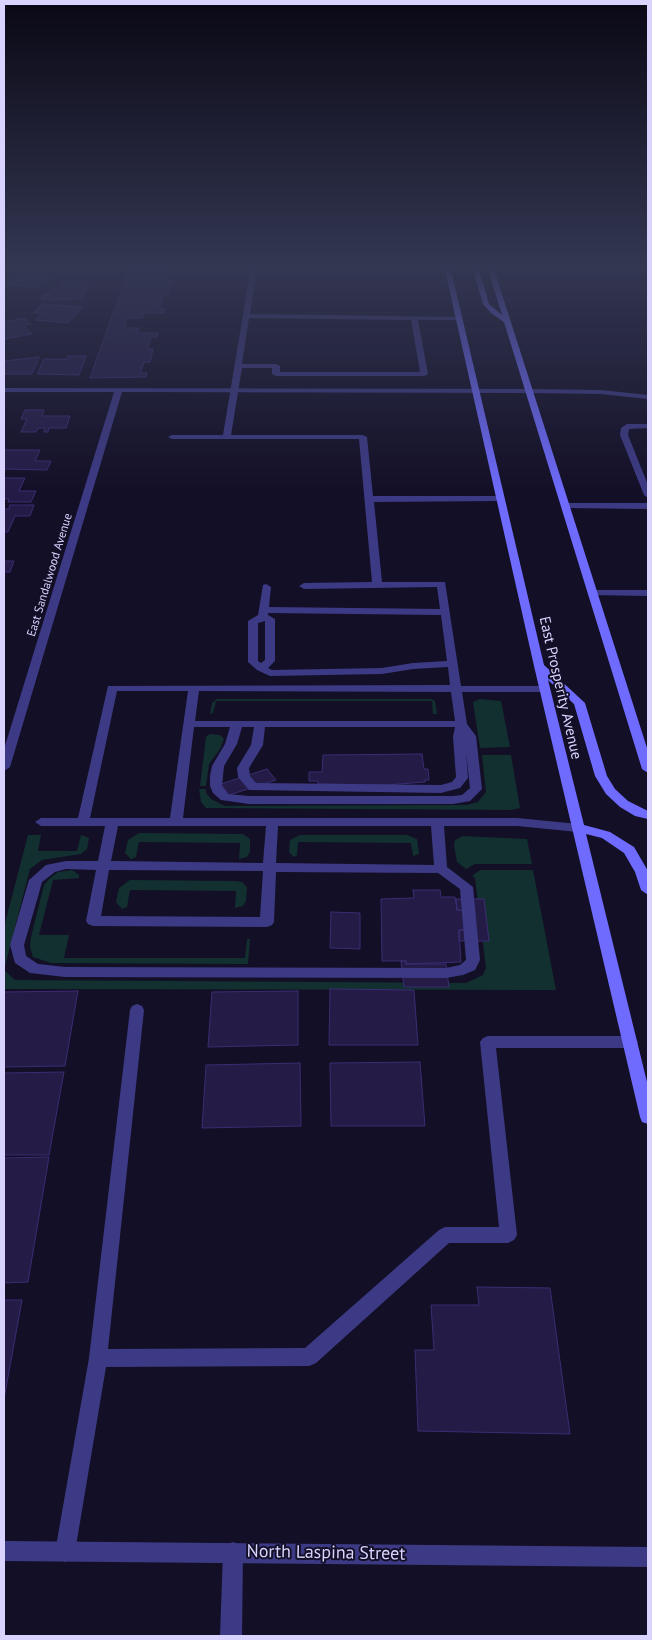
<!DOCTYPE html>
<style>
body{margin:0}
#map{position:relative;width:652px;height:1640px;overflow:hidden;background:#130f26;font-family:"PT Sans",sans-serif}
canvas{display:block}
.frame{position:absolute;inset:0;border:5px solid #d9d4ff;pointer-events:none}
</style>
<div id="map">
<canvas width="652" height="1640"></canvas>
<div class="frame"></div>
</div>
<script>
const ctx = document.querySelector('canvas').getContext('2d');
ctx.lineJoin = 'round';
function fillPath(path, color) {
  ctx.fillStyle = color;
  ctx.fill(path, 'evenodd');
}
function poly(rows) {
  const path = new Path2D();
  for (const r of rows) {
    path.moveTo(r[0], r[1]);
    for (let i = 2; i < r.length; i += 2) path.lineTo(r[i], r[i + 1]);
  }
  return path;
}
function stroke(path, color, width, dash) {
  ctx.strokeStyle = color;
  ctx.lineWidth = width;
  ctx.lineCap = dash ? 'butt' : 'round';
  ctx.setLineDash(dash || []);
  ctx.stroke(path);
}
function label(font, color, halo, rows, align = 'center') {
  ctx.font = font + ' "PT Sans",sans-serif';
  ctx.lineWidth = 4;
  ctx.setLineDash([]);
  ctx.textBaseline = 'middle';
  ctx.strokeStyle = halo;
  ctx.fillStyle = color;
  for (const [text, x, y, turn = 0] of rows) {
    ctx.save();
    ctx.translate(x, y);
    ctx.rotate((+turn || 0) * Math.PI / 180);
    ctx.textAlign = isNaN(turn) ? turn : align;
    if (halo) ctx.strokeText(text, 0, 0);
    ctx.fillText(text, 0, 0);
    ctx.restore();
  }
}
const green = poly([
 [217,699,431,699,435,701,437,714,433,714,432,701,216,701,213,713,210,714,212,703],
 [480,699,501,701,510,747,480,748,473,702],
 [210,734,220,735,224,739,220,749,209,764,206,786,200,786,206,737],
 [482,755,511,755,520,808,511,810,206,808,201,802,199,789,206,789,206,793,211,799,225,806,467,805,478,802,486,792],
 [139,833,243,834,250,839,250,852,247,857,239,859,240,843,139,842,136,857,131,859,125,853,128,840],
 [28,835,41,835,38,851,77,851,81,835,89,838,87,849,81,854,42,860,30,869,4,970,15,980,466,983,483,975,486,968,475,878,472,876,480,870,533,870,556,990,4,989,4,927],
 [300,835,407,835,417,839,419,854,413,856,411,843,298,842,297,855,294,857,289,852,290,840],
 [463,836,527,839,532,864,475,864,466,869,457,862,454,845,455,840],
 [72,870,79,875,79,878,53,880,39,935,69,935,64,958,245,958,247,939,250,939,248,964,51,963,33,957,30,947,31,937,44,885,50,878,58,872],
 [130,880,235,881,242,882,247,887,246,901,243,906,235,908,236,891,130,890,127,907,122,909,116,902,119,888]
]);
const building = poly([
 [130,266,171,266,167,280,172,280,168,294,163,294,159,309,164,309,163,313,143,313,142,318,127,318,124,328,139,328,137,333,158,333,157,337,151,337,147,349,153,349,150,362,144,362,140,373,147,373,146,377,90,378,130,266],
 [25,273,53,277,34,288,6,284,25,273],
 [63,281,88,281,82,299,41,300,43,294,49,294,51,289,60,289,63,281],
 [42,304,83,307,68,323,36,320,43,313,33,313,42,304],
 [25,318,31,324,23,325,32,334,4,339,4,322,25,318],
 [68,356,86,356,79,375,37,374,44,359,67,359,68,356],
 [39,357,32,374,4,374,4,361,39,357],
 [25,410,44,410,42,416,70,416,66,428,49,428,48,432,44,432,45,428,38,428,36,432,21,432,27,419,21,419,25,410],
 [4,450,40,450,35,461,51,461,47,470,4,469,4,450],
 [4,478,25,478,19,491,36,491,31,502,8,502,9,499,4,499,4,478],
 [10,505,34,505,30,516,15,516,8,532,4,532,4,509,9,509,10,505],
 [4,561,14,561,10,572,4,572,4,561],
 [422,754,424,769,428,769,429,780,425,780,425,782,386,785,318,784,318,781,309,781,309,772,322,772,323,755,422,754],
 [267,769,276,780,229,795,221,784,267,769],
 [413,890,440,890,441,897,455,897,457,910,467,911,469,930,459,930,461,962,406,964,406,961,382,961,381,899,414,898,413,890],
 [456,899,484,899,489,941,459,941,459,930,469,930,467,911,457,910,456,899],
 [331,912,360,913,360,949,330,948,331,912],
 [401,961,406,961,406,964,446,964,449,987,404,987,401,961],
 [330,989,414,990,418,1045,329,1045,330,989],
 [78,991,65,1066,4,1067,4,992,78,991],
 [298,991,298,1045,208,1047,212,992,298,991],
 [420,1062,425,1126,331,1126,330,1063,420,1062],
 [300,1063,301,1126,202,1128,206,1065,300,1063],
 [64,1072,49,1155,4,1155,4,1073,64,1072],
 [49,1157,28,1282,4,1283,4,1158,49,1157],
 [477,1287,550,1288,570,1434,418,1431,415,1350,434,1350,431,1305,479,1305,477,1287],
 [4,1300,22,1300,4,1399,4,1300]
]);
const service = poly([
 [251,266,257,266,250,314,460,317,461,318,458,320,418,320,428,374,424,376,276,376,272,374,272,368,242,368,231,435,363,435,367,437,373,496,503,496,504,498,500,501,374,502,382,582,445,582,461,686,544,686,549,689,544,692,462,692,467,724,476,736,482,789,470,801,453,804,249,804,221,800,213,793,210,786,210,776,212,766,225,744,230,727,194,727,183,818,517,818,578,824,584,828,578,832,517,826,444,826,447,867,473,887,480,960,475,970,463,975,446,978,65,977,30,973,15,963,10,945,29,880,46,865,66,861,98,861,105,826,41,826,35,822,41,818,78,818,108,686,450,685,448,667,413,669,382,674,270,676,257,670,248,662,248,621,258,615,263,585,266,584,271,587,269,607,440,609,437,587,304,589,299,586,304,583,372,582,359,439,172,439,168,437,172,435,223,435,251,266],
 [249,318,411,320,420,372,280,372,280,366,276,364,242,364,249,318],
 [268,613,441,615,447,661,413,663,382,668,272,670,268,668,275,661,275,619,268,615,268,613],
 [265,621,265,660,261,663,258,661,258,623,265,621],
 [117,691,188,691,170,818,90,818,117,691],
 [199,691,451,692,455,721,195,721,199,691],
 [242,727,254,727,251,745,237,768,238,777,249,790,441,793,460,788,468,778,466,752,470,788,462,795,453,796,249,796,228,794,222,786,224,766,237,744,242,727],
 [265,727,455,727,453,737,456,777,452,782,441,785,256,783,250,776,249,768,263,745,265,727],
 [118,826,266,826,263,863,111,861,118,826],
 [278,826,431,826,434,865,276,863,278,826],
 [66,869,96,870,86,921,88,924,93,926,267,927,272,925,274,922,276,872,438,873,460,889,466,960,460,965,446,968,65,967,38,964,26,956,24,945,39,893,42,882,55,872,66,869],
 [109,870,263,871,260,917,101,916,109,870],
 [637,266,643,266,648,270,648,275,637,266],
 [528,389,601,390,648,395,648,399,601,394,531,393,528,393,528,389],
 [627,424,648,424,648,428,629,429,628,435,648,485,648,498,644,495,620,435,621,428,627,424],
 [566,503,648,503,648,509,563,508,562,506,566,503],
 [593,590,648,590,648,596,590,595,590,591,593,590],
 [137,1004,142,1006,144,1010,108,1349,305,1348,439,1230,445,1227,499,1227,480,1042,483,1038,488,1036,630,1036,635,1038,638,1042,635,1046,630,1048,496,1048,517,1235,514,1240,508,1243,449,1243,316,1363,309,1366,106,1367,75,1552,72,1559,65,1562,58,1559,55,1552,89,1358,130,1010,132,1006,137,1004],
 [233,1542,240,1545,243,1552,242,1636,220,1636,223,1552,226,1545,233,1542]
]);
const minor = poly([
 [4,388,531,389,535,391,531,393,122,392,10,767,4,771,4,749,114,392,4,392,4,388]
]);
const tertiary = poly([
 [4,1541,648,1547,648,1567,4,1561,4,1541]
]);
const secondary = poly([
 [444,266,450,266,544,665,585,703,607,776,615,789,628,801,648,811,648,819,635,816,620,807,606,794,595,776,574,704,548,680,584,825,610,832,634,847,648,871,648,895,641,890,635,872,624,853,602,838,586,834,648,1086,648,1124,642,1122,640,1117,534,666,444,266],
 [472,266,478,266,489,304,502,315,487,266,493,266,648,751,648,773,642,769,504,322,491,313,483,304,472,266]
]);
const farStreetnames = [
 ["East Sandalwood Avenue",50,575,-73]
];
const streetNames = [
 ["East Prosperity Avenue",560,688,77]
];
const nearStreetnames = [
 ["North Laspina Street",326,1553,1]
];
fillPath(green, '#12302f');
fillPath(building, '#241b47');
stroke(building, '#3b2d73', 1);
fillPath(service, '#3d3a85');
fillPath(minor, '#3d3a85');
fillPath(tertiary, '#3d3a85');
fillPath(secondary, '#6f6bff');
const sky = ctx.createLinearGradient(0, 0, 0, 495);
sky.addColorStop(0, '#0a0815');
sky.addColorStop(0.54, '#333752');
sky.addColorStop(1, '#33375200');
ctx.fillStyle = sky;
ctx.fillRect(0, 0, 652, 495);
label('12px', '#d9d4ff', '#130f26', farStreetnames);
label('15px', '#d9d4ff', '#130f26', streetNames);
label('18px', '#d9d4ff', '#130f26', nearStreetnames);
</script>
